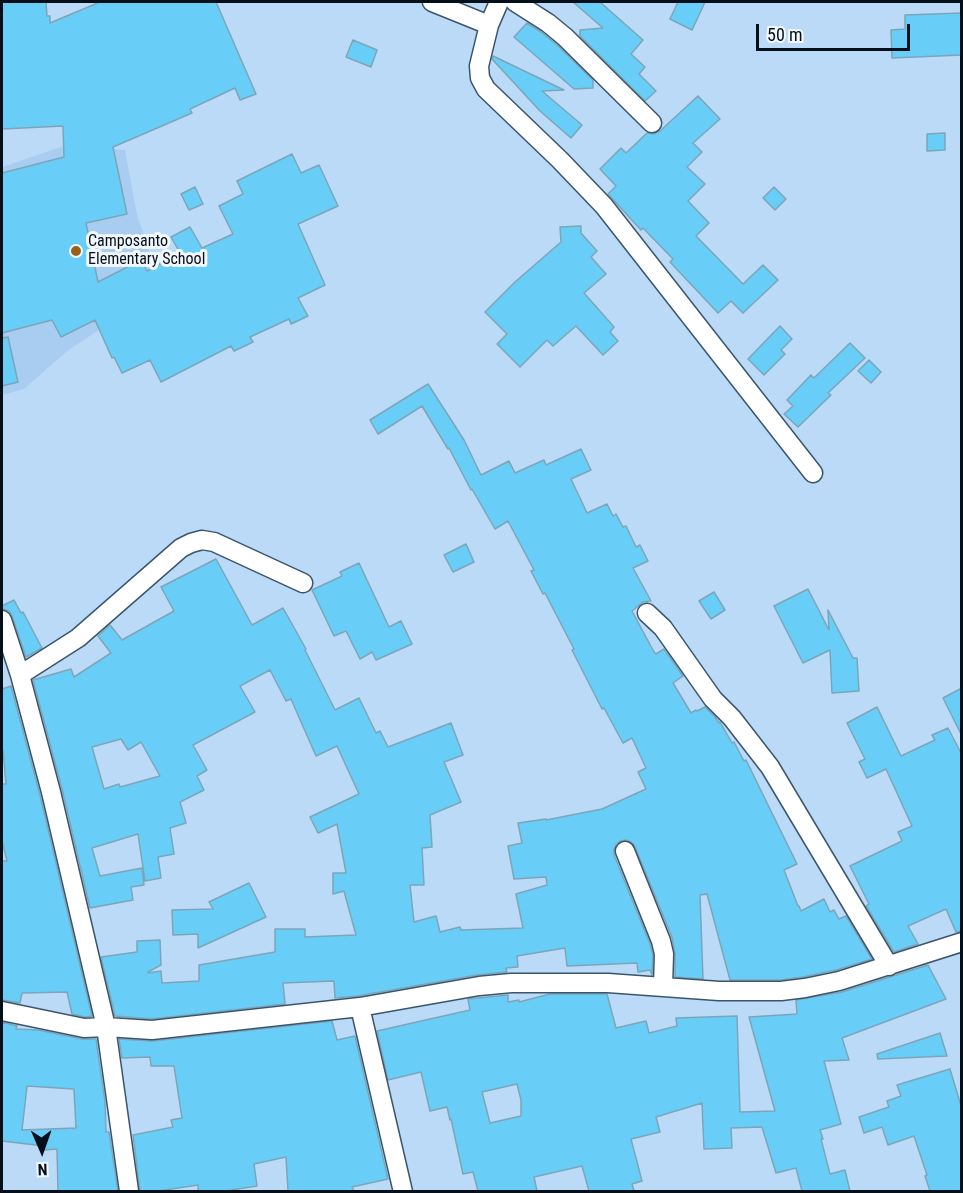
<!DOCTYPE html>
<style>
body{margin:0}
#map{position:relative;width:963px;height:1193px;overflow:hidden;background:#badaf7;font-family:"Roboto Condensed",sans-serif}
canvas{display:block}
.frame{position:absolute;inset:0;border:3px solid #050f19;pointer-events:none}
.north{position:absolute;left:12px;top:1121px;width:60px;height:60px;-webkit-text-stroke:4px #f1f7fd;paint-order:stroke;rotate:178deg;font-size:16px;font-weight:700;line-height:24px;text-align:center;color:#050f19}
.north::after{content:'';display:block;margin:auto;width:21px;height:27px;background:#050f19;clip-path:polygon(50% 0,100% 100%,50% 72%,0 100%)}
.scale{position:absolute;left:756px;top:24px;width:154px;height:27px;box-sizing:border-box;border:3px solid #050f19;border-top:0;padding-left:8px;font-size:18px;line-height:21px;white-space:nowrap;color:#050f19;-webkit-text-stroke:4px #f1f7fd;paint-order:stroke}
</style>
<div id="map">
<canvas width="963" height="1193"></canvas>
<div class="frame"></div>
<div class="north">N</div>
<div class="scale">50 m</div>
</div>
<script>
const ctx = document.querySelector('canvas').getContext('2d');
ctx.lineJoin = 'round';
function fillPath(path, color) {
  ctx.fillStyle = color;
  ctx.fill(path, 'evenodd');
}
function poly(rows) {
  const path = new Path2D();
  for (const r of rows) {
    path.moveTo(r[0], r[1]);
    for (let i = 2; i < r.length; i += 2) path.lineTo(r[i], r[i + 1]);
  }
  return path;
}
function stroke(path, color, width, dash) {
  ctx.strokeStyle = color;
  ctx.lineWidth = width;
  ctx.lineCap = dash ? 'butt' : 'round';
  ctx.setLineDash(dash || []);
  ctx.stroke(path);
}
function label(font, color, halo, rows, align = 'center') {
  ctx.font = font + ' "Roboto Condensed",sans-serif';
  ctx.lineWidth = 6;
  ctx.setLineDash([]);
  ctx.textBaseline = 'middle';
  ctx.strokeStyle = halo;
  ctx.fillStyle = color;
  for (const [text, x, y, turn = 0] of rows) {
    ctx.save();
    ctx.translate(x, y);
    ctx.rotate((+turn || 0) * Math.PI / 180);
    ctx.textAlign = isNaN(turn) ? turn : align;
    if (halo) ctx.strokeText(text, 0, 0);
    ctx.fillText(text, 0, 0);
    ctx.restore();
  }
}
const built = poly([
 [70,144,125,150,137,215,162,288,67,351,24,389,2,395,2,167]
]);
const building = poly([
 [2,2,46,2,47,16,50,16,50,23,100,2,216,2,256,94,240,100,235,88,190,109,192,113,113,147,127,214,86,223,98,282,141,260,147,271,180,253,171,237,190,227,202,248,233,234,219,206,243,194,237,181,292,154,301,173,319,165,338,206,298,224,325,285,298,298,308,316,291,324,289,319,250,337,253,342,234,351,231,346,161,382,150,360,122,373,114,357,112,358,95,320,61,337,52,320,2,333,2,173,64,157,63,126,2,129,2,2],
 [573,2,600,2,643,40,631,54,645,67,639,74,656,91,645,101,580,36,580,30,603,28,573,2],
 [678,2,705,2,692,30,670,19,678,2],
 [962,13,962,55,892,58,891,30,905,29,905,15,962,13],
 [527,23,541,32,557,45,593,80,593,88,574,89,514,37,527,23],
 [353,40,377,50,371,67,346,57,353,40],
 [493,56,564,90,542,91,582,125,571,138,540,111,492,59,493,56],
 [698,96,720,119,693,143,702,152,687,167,705,184,688,201,709,223,696,236,743,284,763,265,778,280,743,313,731,301,718,313,670,262,673,259,643,228,641,230,608,194,616,186,600,169,621,148,626,153,647,133,654,134,660,131,698,96],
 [945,133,945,150,927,151,927,134,945,133],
 [195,187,203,204,189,210,181,194,195,187],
 [774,187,786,199,775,210,763,198,774,187],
 [581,226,581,233,597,251,591,257,606,274,584,293,614,327,610,332,618,341,603,355,576,326,553,346,547,340,520,367,497,344,507,334,485,312,515,282,561,242,560,227,581,226],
 [780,326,792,339,781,350,785,354,764,375,748,359,780,326],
 [8,337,18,382,2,386,2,338,8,337],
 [850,343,865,358,828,393,831,395,798,427,784,414,793,406,787,400,811,375,814,378,850,343],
 [869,360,881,372,871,383,858,371,869,360],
 [428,384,464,440,481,475,509,461,515,473,544,460,546,465,581,449,591,470,571,479,587,513,607,504,613,516,616,514,623,527,626,526,636,547,640,545,648,561,633,568,651,601,643,602,632,611,654,652,656,654,664,649,683,676,673,683,691,713,696,710,697,711,705,707,715,717,719,723,720,722,732,743,734,742,744,761,746,760,797,864,784,870,798,906,799,906,801,911,824,899,830,912,834,910,839,919,846,916,872,959,836,970,803,977,780,980,730,980,707,894,700,895,703,979,675,977,675,954,672,937,635,847,631,842,626,840,620,841,616,845,614,849,614,855,650,944,653,955,652,975,650,970,638,972,637,963,567,966,565,948,517,956,518,967,506,968,507,972,477,975,358,996,335,998,334,981,283,983,285,1004,152,1019,115,1016,101,957,137,952,137,941,160,940,161,965,148,972,148,973,161,971,162,983,199,981,199,965,275,952,275,929,305,929,305,937,356,935,344,891,333,894,333,873,346,873,337,824,318,833,310,817,359,794,337,746,316,756,291,699,286,701,270,670,240,686,255,712,193,745,207,770,197,776,204,790,180,802,186,823,170,828,174,854,158,857,161,878,145,881,138,834,92,848,100,876,142,868,144,885,131,887,133,900,90,908,62,789,33,680,71,669,74,677,111,653,98,636,110,625,122,640,174,611,161,587,216,559,252,625,283,608,306,649,305,650,335,710,359,698,376,733,380,731,388,747,451,723,463,755,444,762,461,802,430,815,432,847,422,848,424,885,410,885,414,922,436,916,440,932,460,927,461,930,523,928,516,894,547,885,546,877,514,879,508,846,522,843,518,823,546,819,546,820,602,809,646,789,638,772,646,768,632,738,623,743,604,708,602,709,572,650,574,649,545,593,543,594,531,571,534,570,508,521,495,529,472,489,471,490,449,448,448,449,422,406,378,434,370,420,428,384],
 [121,739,128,750,141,742,160,776,120,787,119,784,104,789,92,747,121,739],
 [466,544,474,562,453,572,444,555,466,544],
 [359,563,389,627,401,621,412,644,376,660,372,652,360,659,346,631,334,636,312,590,342,576,340,572,359,563],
 [808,589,829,630,828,610,853,658,857,658,859,691,832,693,830,650,803,663,774,606,808,589],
 [714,592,725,610,711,619,699,601,714,592],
 [14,600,21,613,23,612,42,648,26,657,12,616,9,611,2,609,2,606,14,600],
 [11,686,40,795,92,1016,85,1017,72,1014,67,992,22,993,20,1003,2,1000,2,861,7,861,2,841,2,784,6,784,3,750,2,751,2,689,11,686],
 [962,688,962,736,943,698,962,688],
 [877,707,901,756,935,740,932,735,948,728,962,755,962,931,956,932,946,909,908,926,918,944,894,952,866,906,869,904,850,866,902,841,898,832,912,826,886,769,867,778,859,762,865,759,847,723,877,707],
 [249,883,266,917,198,948,198,934,173,935,172,910,213,909,209,902,249,883],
 [928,965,946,999,842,1038,849,1060,824,1061,841,1124,820,1130,823,1139,821,1139,830,1174,845,1170,850,1191,802,1191,796,1168,776,1173,762,1127,731,1128,732,1148,704,1149,702,1103,656,1117,660,1132,631,1139,642,1181,632,1184,634,1191,589,1191,582,1166,534,1177,537,1191,478,1191,473,1172,463,1174,451,1119,450,1120,447,1107,430,1111,421,1072,388,1080,377,1031,470,1010,468,999,508,995,508,1002,519,1000,519,1002,550,994,607,994,616,1028,646,1021,649,1033,677,1026,676,1018,737,1016,740,1112,775,1111,749,1017,797,1014,796,1000,842,992,928,965],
 [517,1084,521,1100,521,1116,490,1123,482,1092,517,1084],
 [332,1021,337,1040,355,1036,388,1179,352,1187,354,1191,288,1191,286,1157,254,1164,257,1186,225,1191,198,1191,198,1185,158,1191,140,1191,133,1135,173,1127,171,1120,182,1118,174,1066,151,1066,150,1057,122,1058,119,1039,153,1041,332,1021],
 [2,1022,17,1026,16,1029,38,1030,82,1039,96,1039,105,1102,106,1132,109,1132,118,1191,58,1191,57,1149,44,1150,44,1146,2,1141,2,1022],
 [27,1086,74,1089,76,1128,22,1130,27,1086],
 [940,1033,947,1056,878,1059,877,1054,940,1033],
 [950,1069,962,1109,962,1191,930,1191,925,1176,927,1175,914,1136,888,1145,882,1127,864,1133,859,1117,889,1107,887,1101,901,1096,897,1085,950,1069]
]);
const minor = poly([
 [432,2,489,25,499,2],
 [515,2,548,23,565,37,652,123],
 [489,25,479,66,480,78,486,89,560,160,604,206,813,473],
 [647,613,663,628,713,699,732,718,770,767,889,966],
 [2,620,20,675,51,792,106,1027,129,1191],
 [20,675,78,638,181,548,191,543,202,540,214,542,303,583],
 [625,851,661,941,664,954,663,987],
 [360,1007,403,1192],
 [2,1011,84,1028,106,1027,152,1030,360,1007,479,986,511,983,608,983,719,991,781,991,805,988,839,981,962,942]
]);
const markers = [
 [76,251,6,"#98611c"]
];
const poiNames = [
 ["Camposanto",88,242],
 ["Elementary School",88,260]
];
fillPath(built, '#a8cdf0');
fillPath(building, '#68cef7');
stroke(building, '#7ba6b9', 1.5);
stroke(minor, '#3a566f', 21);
stroke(minor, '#fff', 18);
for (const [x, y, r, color] of markers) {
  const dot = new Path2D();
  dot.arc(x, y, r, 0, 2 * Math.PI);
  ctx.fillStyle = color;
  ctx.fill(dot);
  stroke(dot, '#f1f7fd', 2);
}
label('16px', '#050f19', '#f1f7fd', poiNames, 'left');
</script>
